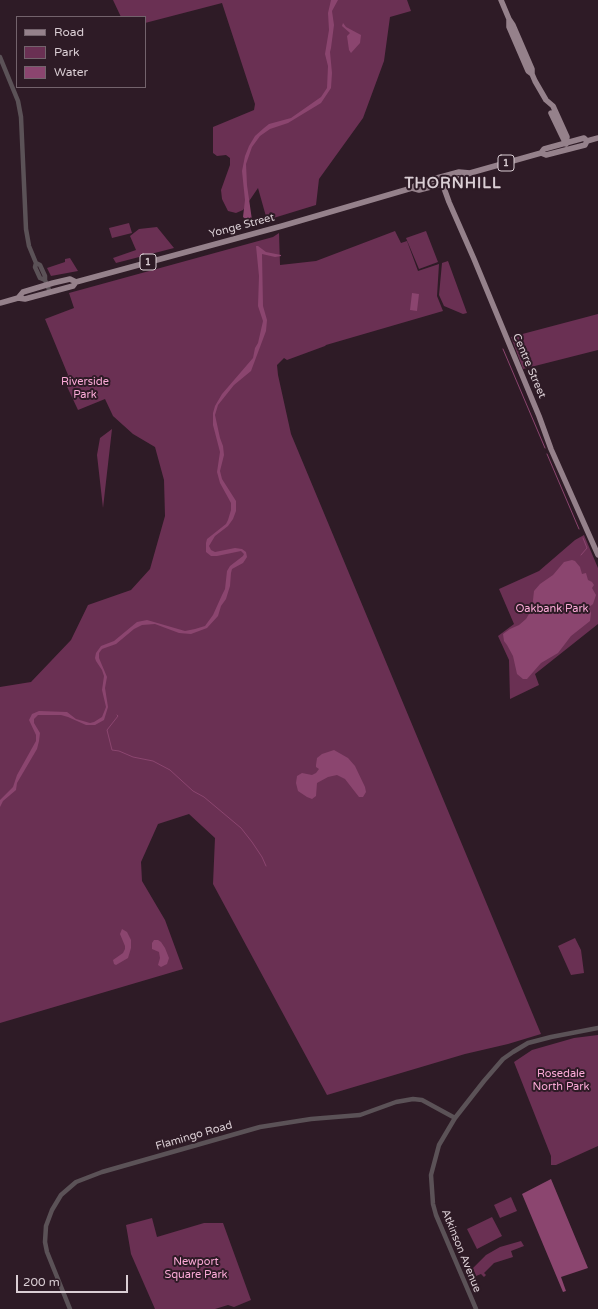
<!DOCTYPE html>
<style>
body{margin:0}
#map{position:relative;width:598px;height:1309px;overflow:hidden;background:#2e1b26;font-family:"Varela Round",sans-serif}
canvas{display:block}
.legend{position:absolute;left:16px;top:16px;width:130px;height:72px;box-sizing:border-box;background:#2e1b26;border:1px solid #73636c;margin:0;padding:5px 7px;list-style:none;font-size:12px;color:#daced4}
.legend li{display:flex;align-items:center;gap:8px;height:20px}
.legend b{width:20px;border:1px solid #73636c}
.scale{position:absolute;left:16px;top:1275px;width:112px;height:18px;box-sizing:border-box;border:2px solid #daced4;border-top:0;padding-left:5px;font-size:12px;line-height:14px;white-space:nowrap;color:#daced4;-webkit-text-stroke:3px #2e1b26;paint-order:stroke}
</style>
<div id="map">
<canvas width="598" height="1309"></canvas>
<ul class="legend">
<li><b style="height:5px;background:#95818b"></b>Road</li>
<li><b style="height:11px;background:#6a3053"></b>Park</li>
<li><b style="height:11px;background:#8b456f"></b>Water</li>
</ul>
<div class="scale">200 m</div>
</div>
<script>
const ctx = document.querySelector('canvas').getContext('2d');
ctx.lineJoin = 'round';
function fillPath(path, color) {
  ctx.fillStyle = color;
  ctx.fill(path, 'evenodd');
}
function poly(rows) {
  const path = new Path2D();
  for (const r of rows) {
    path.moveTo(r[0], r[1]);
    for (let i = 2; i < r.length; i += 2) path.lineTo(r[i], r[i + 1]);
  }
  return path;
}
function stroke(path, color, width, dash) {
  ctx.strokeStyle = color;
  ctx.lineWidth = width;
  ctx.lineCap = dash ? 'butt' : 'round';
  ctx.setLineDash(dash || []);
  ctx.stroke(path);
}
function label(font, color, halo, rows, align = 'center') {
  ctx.font = font + ' "Varela Round",sans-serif';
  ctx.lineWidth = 4;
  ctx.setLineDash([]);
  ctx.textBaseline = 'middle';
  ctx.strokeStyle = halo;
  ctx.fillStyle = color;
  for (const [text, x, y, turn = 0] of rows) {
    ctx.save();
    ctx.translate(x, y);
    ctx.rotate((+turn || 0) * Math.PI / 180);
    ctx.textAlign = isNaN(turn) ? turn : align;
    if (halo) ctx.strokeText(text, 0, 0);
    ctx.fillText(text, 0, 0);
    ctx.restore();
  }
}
const green = poly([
 [113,0,407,0,411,11,390,17,384,61,363,118,319,179,316,205,267,220,258,188,243,210,236,213,228,211,222,199,221,190,230,165,230,158,226,155,217,156,213,153,213,127,254,110,255,104,222,3,145,23,145,17,121,17],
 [129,223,132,233,112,238,109,228],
 [157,227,174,248,116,263,113,258,136,250,130,236,139,229],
 [395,231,401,243,407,241,418,271,439,264,437,296,443,311,326,345,325,346,287,360,284,358,277,365,278,375,291,434,541,1034,508,1044,465,1054,327,1095,213,884,215,838,189,814,158,824,141,862,142,881,165,920,183,969,0,1023,0,687,31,682,71,640,88,605,131,590,150,569,165,516,164,480,155,447,133,434,113,416,105,399,78,410,63,378,68,375,45,319,74,308,69,293,273,237,279,233,280,265,316,261],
 [426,231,438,262,419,269,406,238],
 [70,258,78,271,51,276,47,268,65,262,65,259],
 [448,261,467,313,463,314,444,306,439,295,442,263],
 [598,314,598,350,523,369,511,337],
 [112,429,103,508,97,455,100,438],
 [584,535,598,568,598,624,535,674,539,685,510,699,509,660,498,636,514,624,499,589,539,571,575,540],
 [575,938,581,950,584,973,571,975,558,946],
 [598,1035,598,1146,556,1165,551,1165,551,1156,514,1062,532,1050,574,1038],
 [511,1197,517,1211,500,1218,494,1205],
 [492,1217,502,1236,477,1249,467,1229],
 [152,1218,157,1237,204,1223,223,1223,251,1300,234,1307,228,1305,215,1309,155,1309,131,1254,126,1225],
 [521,1241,524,1246,511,1251,513,1257,494,1263,484,1273,486,1275,484,1277,481,1274,476,1276,473,1268,486,1255,500,1247]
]);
const water = poly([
 [331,0,338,0,332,11,334,25,331,48,330,52,332,73,331,88,321,103,288,123,270,129,260,136,252,147,246,164,247,185,252,220,248,221,243,217,245,200,242,171,245,156,249,146,255,136,264,128,269,124,291,118,321,97,327,88,328,66,325,54,329,30,328,13],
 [343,23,346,27,361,35,360,43,351,53,349,50,347,36,350,33,342,26],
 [256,246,258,246,266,252,281,255,281,256,275,257,262,254,263,306,267,320,266,331,251,371,234,385,218,405,215,415,220,438,223,446,224,455,220,471,222,479,236,501,236,511,233,519,228,526,215,536,209,546,211,550,215,552,235,548,242,549,246,552,247,557,243,563,232,569,231,573,230,586,226,599,221,606,218,616,207,628,191,634,179,633,155,624,142,625,134,629,116,644,102,649,99,653,99,658,107,677,105,688,108,707,104,720,95,725,86,725,68,717,61,715,38,715,34,719,34,723,40,733,39,741,37,749,17,783,16,790,3,801,0,807,0,800,13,787,17,775,36,741,36,735,29,720,32,714,39,711,67,712,76,719,90,723,94,722,102,717,106,707,102,690,104,676,102,670,96,661,95,658,96,653,101,646,114,641,137,622,147,620,185,631,195,629,205,626,213,615,222,595,225,589,227,571,230,566,243,556,244,554,241,551,217,556,211,556,206,552,206,543,207,539,226,524,228,520,231,510,231,503,220,483,217,472,220,452,213,425,213,413,215,406,222,394,253,358,255,348,258,343,263,321,258,306,259,276],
 [412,293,419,294,417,311,410,310],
 [572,560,575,561,580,567,582,574,586,573,588,580,592,582,594,585,592,588,596,595,593,604,589,607,591,613,590,621,571,636,558,653,541,663,527,679,523,679,517,674,513,656,507,645,504,641,503,634,510,629,519,625,526,619,532,609,534,591,540,584,553,575,564,562],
 [334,750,348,758,355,766,365,787,366,792,363,797,359,797,345,779,337,775,328,777,317,783,316,796,312,799,307,797,298,791,296,783,297,776,302,773,312,775,316,773,319,769,316,767,316,765,317,758,322,754],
 [122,929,127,932,131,940,131,948,128,958,116,965,114,964,113,960,123,953,125,949,125,946,120,934],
 [154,940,158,940,161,942,165,948,169,958,167,964,161,967,158,965,160,958,159,952,152,949,152,943],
 [551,1179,588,1268,561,1277,566,1291,563,1292,522,1194]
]);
const stream = poly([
 [503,349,545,448],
 [547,454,579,529],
 [581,555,587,548,583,538],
 [117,715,118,716,107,730,112,750,119,751,133,757,153,761,170,770,193,791,204,797,241,828,252,842,262,857,266,866]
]);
const minor = poly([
 [0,57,18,101,21,117,26,229,29,246,36,263,40,265,45,276,45,280,50,292],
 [36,263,35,267,40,278,45,280],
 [70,1309,47,1252,45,1242,46,1226,52,1210,61,1195,76,1182,102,1172,260,1127,311,1119,360,1115,396,1102,413,1099,422,1100,455,1118],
 [476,1309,436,1215,433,1204,431,1175,439,1145,455,1118,484,1081,503,1059,513,1052,528,1043,551,1037,598,1028]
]);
const major = poly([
 [501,0,509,19,513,25,532,69,532,74,535,81,546,100,553,106,567,137,566,143],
 [509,20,509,27,528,71,532,74],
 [551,113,563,138,566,144],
 [541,153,544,149,584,138,587,141],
 [440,177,449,202,474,259,539,416,551,449,598,555],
 [412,188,419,190,442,184,461,178,470,173,541,153,546,155,585,145,587,141,598,138],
 [18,298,23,292,53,283,70,279,76,282,282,226,412,188,418,183,448,175,459,172,470,173],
 [0,303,18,298,25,299,73,286,76,282]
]);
const shields = [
 [506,163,16],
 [148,262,16]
];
const shieldNames = [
 ["1",506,163],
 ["1",148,262]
];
const streetNames = [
 ["Yonge Street",242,226,-15],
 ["Centre Street",529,366,67],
 ["Flamingo Road",194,1136,-16],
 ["Atkinson Avenue",461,1251,68]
];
const parkNames = [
 ["Riverside",85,382],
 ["Park",85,395],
 ["Oakbank Park",552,609],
 ["Rosedale",561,1074],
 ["North Park",561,1087],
 ["Newport",196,1262],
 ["Square Park",196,1275]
];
const districtNames = [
 ["THORNHILL",453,184]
];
fillPath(green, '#6a3053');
fillPath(water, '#8b456f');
stroke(stream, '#8b456f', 1);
stroke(minor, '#5b5257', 4.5);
stroke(major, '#95818b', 5.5);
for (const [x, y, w] of shields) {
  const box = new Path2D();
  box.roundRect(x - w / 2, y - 8, w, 16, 3);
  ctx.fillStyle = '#2e1b26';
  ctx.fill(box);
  stroke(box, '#daced4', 1);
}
label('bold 10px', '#daced4', null, shieldNames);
label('11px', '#daced4', '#2e1b26', streetNames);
label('11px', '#fbaad7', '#2e1b26', parkNames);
ctx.letterSpacing = '1px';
label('bold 15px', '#daced4', '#2e1b26', districtNames);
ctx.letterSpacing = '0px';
</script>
